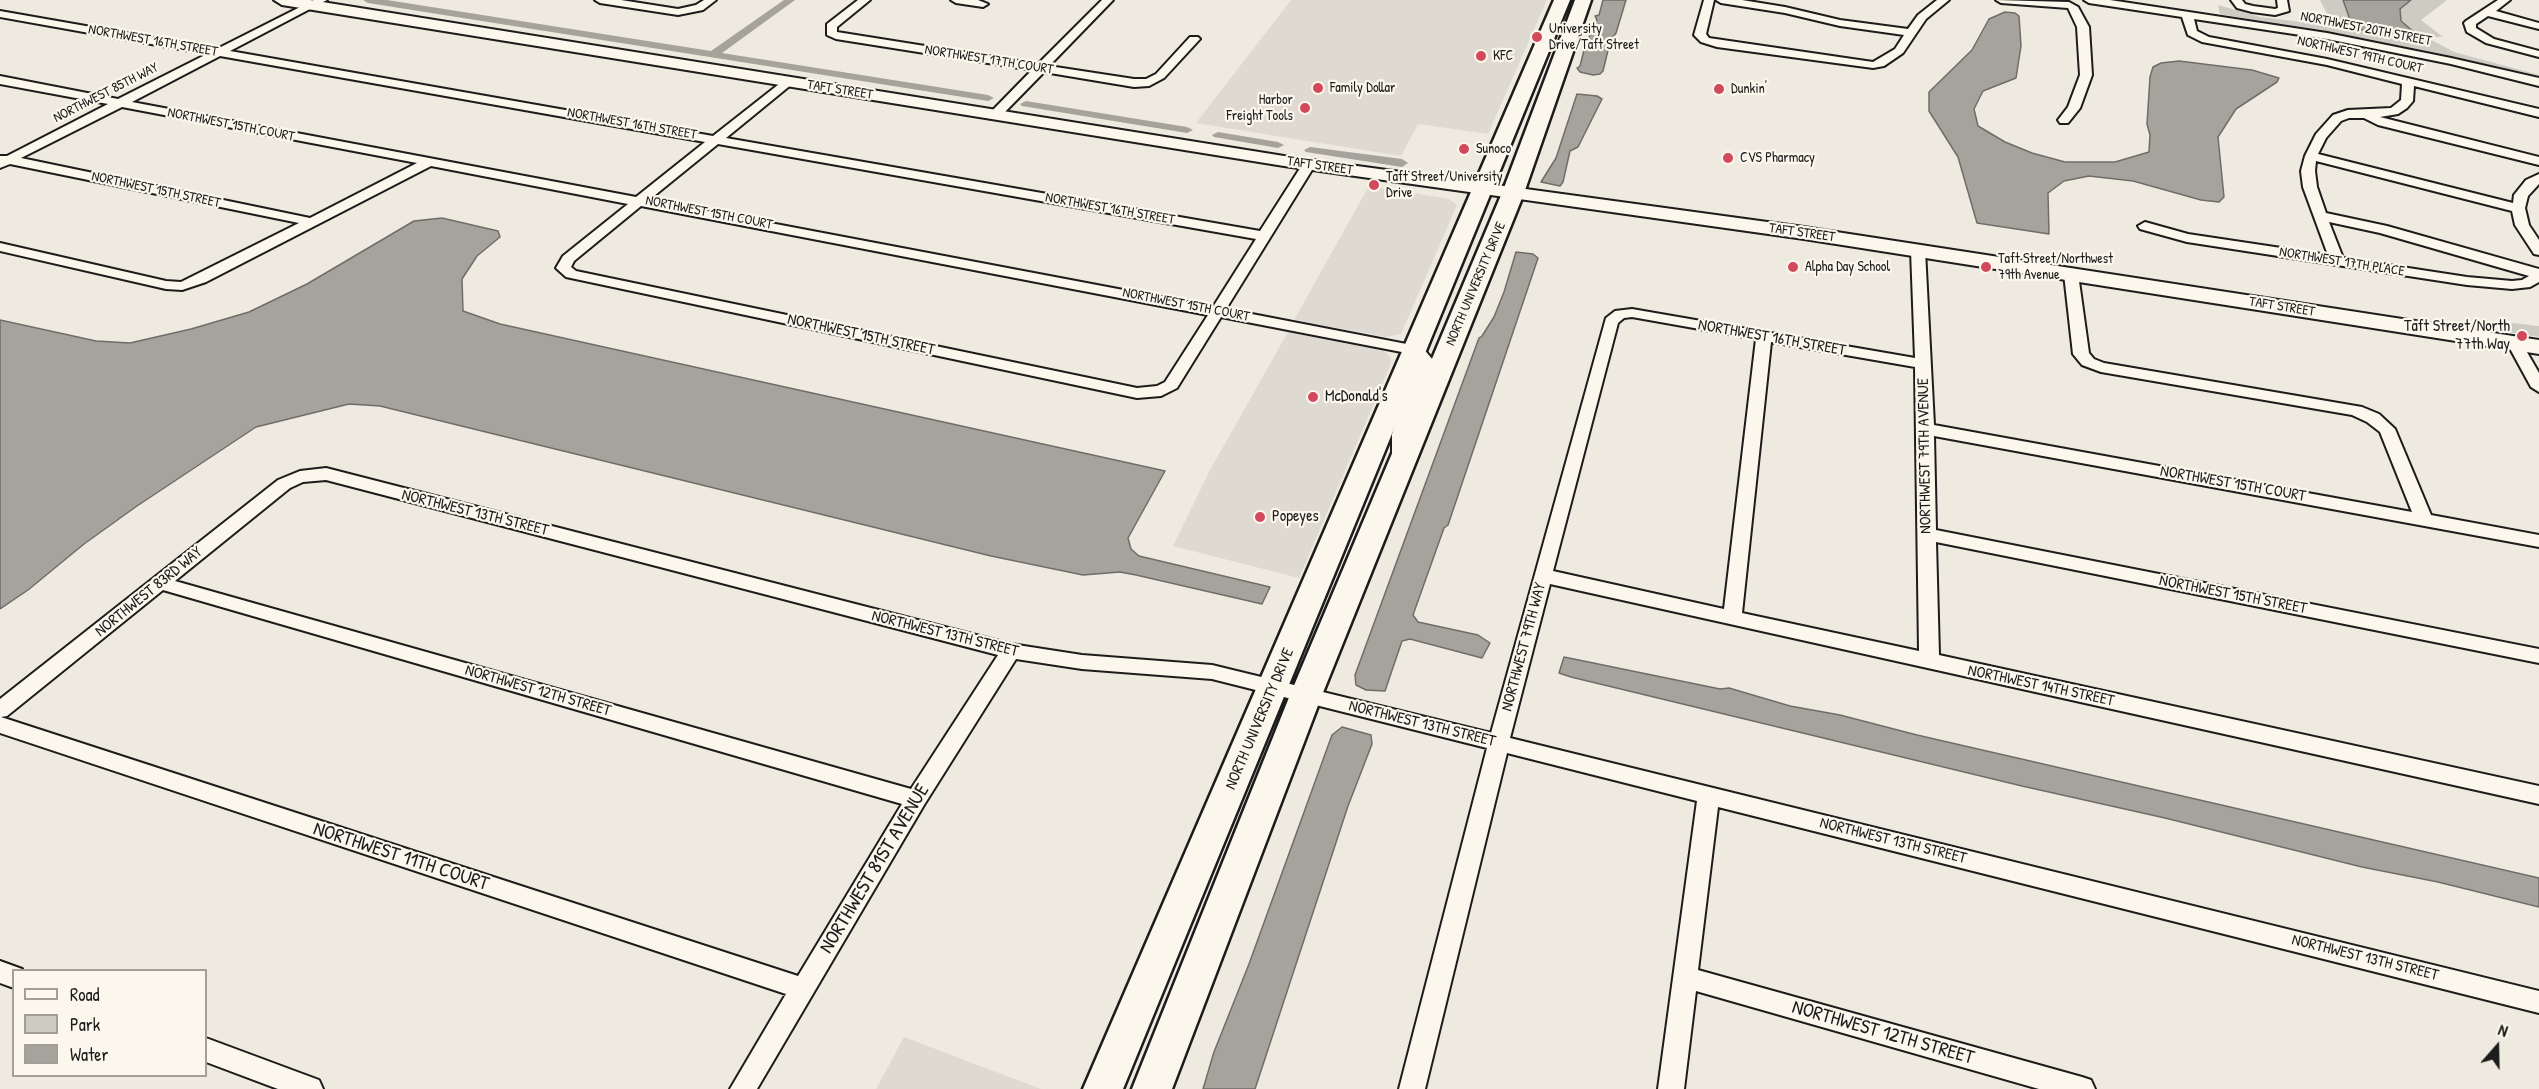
<!DOCTYPE html>
<style>
body{margin:0}
#map{position:relative;width:2539px;height:1089px;overflow:hidden;background:#eeeadf;font-family:"Patrick Hand",sans-serif}
canvas{display:block}
.legend{position:absolute;left:12px;top:969px;width:195px;height:108px;box-sizing:border-box;background:#fbf7ec;border:2px solid #a29f99;margin:0;padding:8px 10px;list-style:none;font-size:18px;color:#1c1c1c}
.legend li{display:flex;align-items:center;gap:12px;height:30px}
.legend b{width:30px;border:2px solid #a29f99}
.north{position:absolute;left:2467px;top:1017px;width:60px;height:60px;-webkit-text-stroke:4px #fbf7ec;paint-order:stroke;rotate:20deg;font-size:16px;font-weight:700;line-height:24px;text-align:center;color:#1c1c1c}
.north::after{content:'';display:block;margin:auto;width:21px;height:27px;background:#1c1c1c;clip-path:polygon(50% 0,100% 100%,50% 72%,0 100%)}
</style>
<div id="map">
<canvas width="2539" height="1089"></canvas>
<ul class="legend">
<li><b style="height:8px;background:#fbf7ec"></b>Road</li>
<li><b style="height:16px;background:#ceccc2"></b>Park</li>
<li><b style="height:16px;background:#a6a39d"></b>Water</li>
</ul>
<div class="north">N</div>
</div>
<script>
const ctx = document.querySelector('canvas').getContext('2d');
ctx.lineJoin = 'round';
function fillPath(path, color) {
  ctx.fillStyle = color;
  ctx.fill(path, 'evenodd');
}
function poly(rows) {
  const path = new Path2D();
  for (const r of rows) {
    path.moveTo(r[0], r[1]);
    for (let i = 2; i < r.length; i += 2) path.lineTo(r[i], r[i + 1]);
  }
  return path;
}
function stroke(path, color, width, dash) {
  ctx.strokeStyle = color;
  ctx.lineWidth = width;
  ctx.lineCap = dash ? 'butt' : 'round';
  ctx.setLineDash(dash || []);
  ctx.stroke(path);
}
function label(font, color, halo, rows, align = 'center') {
  ctx.font = font + ' "Patrick Hand",sans-serif';
  ctx.lineWidth = 4.5;
  ctx.setLineDash([]);
  ctx.textBaseline = 'middle';
  ctx.strokeStyle = halo;
  ctx.fillStyle = color;
  for (const [text, x, y, turn = 0] of rows) {
    ctx.save();
    ctx.translate(x, y);
    ctx.rotate((+turn || 0) * Math.PI / 180);
    ctx.textAlign = isNaN(turn) ? turn : align;
    if (halo) ctx.strokeText(text, 0, 0);
    ctx.fillText(text, 0, 0);
    ctx.restore();
  }
}
const built = poly([
 [1291,0,1547,0,1488,134,1418,124,1401,156,1196,123],
 [1369,186,1449,199,1457,205,1401,334,1386,337,1294,320],
 [1288,332,1384,351,1390,357,1391,364,1299,578,1173,546,1209,472],
 [904,1037,1041,1089,876,1089]
]);
const green = poly([
 [2320,0,2447,0,2421,20,2443,37,2426,37,2454,52,2539,75,2539,79,2401,46,2220,14,2218,5,2260,17,2302,22,2306,17,2330,20],
 [2504,322,2539,326,2539,337,2508,332]
]);
const water = poly([
 [1603,0,1626,0,1616,33,1610,42,1603,71,1600,74,1593,75,1580,72,1577,68,1580,66,1584,50,1588,48,1586,46,1594,22,1597,20,1595,16,1599,15,1603,0],
 [2343,0,2411,0,2400,9,2401,21,2427,43,2353,28,2343,0],
 [2005,12,2015,13,2019,16,2021,46,2016,78,1983,91,1974,109,1978,126,2005,142,2032,153,2065,162,2115,162,2149,152,2150,135,2147,124,2150,77,2153,67,2161,63,2179,61,2252,70,2279,78,2277,82,2236,109,2218,137,2224,197,2219,202,2201,200,2133,181,2089,176,2064,181,2048,193,2049,234,1977,223,1958,157,1929,111,1929,92,1972,50,1989,19,2005,12],
 [1577,94,1597,96,1602,99,1578,147,1570,151,1563,182,1560,186,1541,182,1556,158,1577,94],
 [442,218,498,231,500,237,477,256,462,279,463,311,500,324,1165,471,1128,538,1131,549,1139,556,1270,587,1262,604,1136,575,1120,572,1083,575,991,556,380,406,349,404,256,427,137,506,84,544,28,590,0,609,0,320,96,341,130,343,191,329,249,312,307,284,414,221,442,218],
 [1516,252,1533,254,1538,258,1448,525,1444,528,1413,615,1418,622,1478,635,1490,643,1482,658,1410,639,1402,641,1385,691,1366,690,1356,685,1355,675,1479,338,1482,336,1494,317,1504,292,1516,252],
 [1564,657,1720,689,1729,688,1790,706,1840,715,1917,735,2539,878,2539,907,2438,882,2362,867,2165,818,2022,786,1571,677,1559,673,1564,657],
 [1342,727,1371,735,1372,744,1348,806,1255,1089,1203,1089,1214,1052,1249,964,1332,735,1342,727]
]);
const canal = poly([
 [363,0,387,0,711,51,784,0,795,0,722,53,988,95,994,98,988,101,368,3,363,0],
 [1026,101,1187,127,1193,130,1187,133,1022,106,1020,104,1026,101],
 [1218,132,1278,142,1284,145,1278,148,1214,137,1212,135,1218,132],
 [1310,147,1402,159,1408,163,1402,167,1306,152,1304,150,1310,147]
]);
const street = poly([
 [314,0,327,0,230,51,713,136,788,77,792,78,792,84,726,138,1260,231,1304,162,1314,162,1315,165,1226,309,1422,347,1433,360,1408,434,1408,454,1406,458,1394,458,1392,454,1392,434,1417,360,1412,354,1221,317,1177,388,1161,396,1137,398,566,277,556,268,563,256,628,204,431,166,206,282,182,290,166,289,0,251,0,243,166,281,181,282,299,223,10,164,0,168,0,156,7,156,108,104,0,84,0,76,118,99,207,54,0,17,0,11,217,49,314,0],
 [220,56,705,142,636,197,132,102,220,56],
 [122,107,417,163,310,218,21,158,122,107],
 [718,144,1256,239,1213,307,649,200,718,144],
 [641,206,1208,315,1165,382,1157,386,1137,388,576,271,571,267,574,261,641,206],
 [595,0,621,0,678,9,696,5,704,0,716,0,703,10,678,15,600,3,595,0],
 [858,0,870,0,837,27,837,32,1038,64,1102,0,1113,0,1049,66,1134,79,1146,79,1156,74,1190,37,1198,37,1200,39,1164,78,1149,86,1134,87,1044,72,999,118,995,119,991,118,991,112,1032,70,836,39,827,35,827,24,858,0],
 [951,0,978,0,988,4,983,7,956,3,951,0],
 [1704,0,1714,0,1706,34,1709,38,1873,62,1895,49,1904,35,1840,26,1785,13,1721,3,1716,0,1742,0,1785,7,1840,20,1908,29,1918,15,1937,0,1949,0,1926,19,1903,53,1884,66,1873,68,1717,47,1701,42,1694,35,1704,0],
 [1996,0,2069,2,2078,7,2089,27,2092,75,2080,108,2068,123,2060,123,2058,120,2068,107,2080,75,2077,27,2068,8,2001,3,1996,0],
 [2084,0,2110,0,2327,33,2451,58,2539,78,2539,86,2451,64,2327,39,2194,19,2197,31,2209,37,2327,59,2539,109,2539,117,2414,86,2413,101,2407,108,2398,114,2380,117,2539,157,2539,165,2378,125,2364,118,2349,118,2341,121,2326,138,2318,154,2513,203,2514,195,2526,180,2539,174,2539,184,2528,196,2525,208,2529,225,2539,240,2539,255,2534,254,2515,225,2512,211,2316,161,2315,171,2317,187,2326,213,2387,226,2539,269,2539,282,2530,287,2512,289,2467,285,2187,242,2140,229,2138,226,2145,222,2188,234,2328,255,2303,187,2301,171,2305,156,2316,134,2333,115,2348,110,2391,108,2401,100,2402,84,2327,65,2202,42,2188,35,2182,17,2089,3,2084,0],
 [2329,222,2380,233,2529,276,2522,280,2512,281,2467,277,2343,258,2329,222],
 [2231,0,2242,0,2245,4,2253,6,2275,9,2278,8,2277,0,2287,0,2289,11,2275,15,2252,12,2237,8,2231,0],
 [2498,0,2510,0,2496,11,2539,23,2539,29,2488,16,2476,24,2476,28,2494,39,2539,51,2539,57,2486,43,2467,32,2464,23,2466,21,2498,0],
 [1918,246,1925,250,1934,425,2412,512,2380,432,2367,422,2352,415,2101,372,2082,365,2073,354,2064,274,2071,270,2078,274,2089,353,2094,359,2104,363,2362,407,2379,414,2395,429,2431,515,2539,535,2539,547,1934,436,1936,530,2539,649,2539,663,1936,542,1939,655,2539,786,2539,804,1550,584,1510,738,2539,991,2539,1013,1718,807,1698,970,2082,1077,2091,1080,2095,1089,2039,1089,1696,991,1684,1089,1658,1089,1697,801,1507,753,1425,1089,1399,1089,1487,748,1212,679,1082,669,1016,659,924,805,757,1089,730,1089,786,994,0,733,0,699,278,480,300,471,326,468,1011,644,1082,655,1212,665,1491,733,1606,318,1615,311,1632,309,1915,358,1911,250,1918,246],
 [1632,317,1756,339,1724,609,1553,571,1618,323,1624,318,1632,317],
 [1771,342,1915,367,1919,651,1742,613,1771,342],
 [326,480,998,655,911,789,175,581,290,488,303,482,326,480],
 [163,590,902,804,798,976,1,717,7,716,163,590],
 [2515,338,2520,340,2539,373,2539,392,2531,387,2507,343,2515,338],
 [0,961,22,969,14,970,14,988,0,983,0,961],
 [206,1038,319,1080,323,1089,278,1089,206,1062,206,1038]
]);
const secondary = poly([
 [274,0,310,0,1284,156,1804,227,2539,340,2539,354,1804,239,1284,166,282,5,274,0]
]);
const primary = poly([
 [1554,0,1570,0,1123,1089,1083,1089,1554,0],
 [1575,0,1591,0,1524,193,1322,695,1172,1089,1132,1089,1290,695,1502,193,1575,0]
]);
const markers = [
 [1537,37,6,"#d1495b"],
 [1481,56,6,"#d1495b"],
 [1318,88,6,"#d1495b"],
 [1719,89,6,"#d1495b"],
 [1305,108,6,"#d1495b"],
 [1464,149,6,"#d1495b"],
 [1728,158,6,"#d1495b"],
 [1374,185,6,"#d1495b"],
 [1793,267,6,"#d1495b"],
 [1986,267,6,"#d1495b"],
 [2522,336,6,"#d1495b"],
 [1313,397,6,"#d1495b"],
 [1260,517,6,"#d1495b"]
];
const farPoinames = [
 ["University",1549,29],
 ["Drive/Taft Street",1549,45],
 ["KFC",1493,56],
 ["Family Dollar",1330,88],
 ["Dunkin'",1731,89],
 ["Harbor",1293,100,"right"],
 ["Freight Tools",1293,116,"right"],
 ["Sunoco",1476,149],
 ["CVS Pharmacy",1740,158],
 ["Taft Street/University",1386,177],
 ["Drive",1386,193],
 ["Taft Street/Northwest",1998,259],
 ["79th Avenue",1998,275],
 ["Alpha Day School",1805,267]
];
const farStreetnames = [
 ["NORTHWEST 20TH STREET",2366,29,11],
 ["NORTHWEST 16TH STREET",153,41,10],
 ["NORTHWEST 19TH COURT",2360,55,13],
 ["NORTHWEST 17TH COURT",989,60,9],
 ["TAFT STREET",840,90,9],
 ["NORTHWEST 85TH WAY",106,93,-27],
 ["NORTHWEST 16TH STREET",632,124,10],
 ["NORTHWEST 15TH COURT",231,125,11],
 ["TAFT STREET",1320,166,8],
 ["NORTHWEST 15TH STREET",156,190,12],
 ["NORTHWEST 16TH STREET",1110,209,10],
 ["NORTHWEST 15TH COURT",709,213,11],
 ["TAFT STREET",1802,233,8],
 ["NORTHWEST 17TH PLACE",2342,262,9],
 ["NORTH UNIVERSITY DRIVE",1476,284,-67],
 ["NORTHWEST 15TH COURT",1186,305,11],
 ["TAFT STREET",2282,307,9]
];
const poiNames = [
 ["Taft Street/North",2510,327,"right"],
 ["77th Way",2510,345,"right"],
 ["McDonald's",1325,397],
 ["Popeyes",1272,517]
];
const streetNames = [
 ["NORTHWEST 15TH STREET",861,335,12],
 ["NORTHWEST 16TH STREET",1772,338,10],
 ["NORTHWEST 79TH AVENUE",1925,456,-91],
 ["NORTHWEST 15TH COURT",2233,484,10],
 ["NORTHWEST 13TH STREET",475,513,14],
 ["NORTHWEST 83RD WAY",149,592,-39],
 ["NORTHWEST 15TH STREET",2233,595,11],
 ["NORTHWEST 13TH STREET",945,634,14],
 ["NORTHWEST 79TH WAY",1524,647,-75],
 ["NORTHWEST 14TH STREET",2041,686,12],
 ["NORTHWEST 12TH STREET",538,691,16],
 ["NORTH UNIVERSITY DRIVE",1260,719,-67],
 ["NORTHWEST 13TH STREET",1422,724,14],
 ["NORTHWEST 13TH STREET",1893,841,14],
 ["NORTHWEST 13TH STREET",2365,958,14]
];
const nearStreetnames = [
 ["NORTHWEST 11TH COURT",401,857,18],
 ["NORTHWEST 81ST AVENUE",875,869,-59],
 ["NORTHWEST 12TH STREET",1883,1033,16]
];
fillPath(built, '#dedad1');
fillPath(green, '#ceccc2');
fillPath(water, '#a6a39d');
stroke(water, '#6f6d69', 1.5);
fillPath(canal, '#a6a39d');
stroke(street, '#1c1c1c', 4);
stroke(secondary, '#1c1c1c', 4);
stroke(primary, '#1c1c1c', 5);
fillPath(street, '#fbf7ec');
fillPath(secondary, '#fbf7ec');
fillPath(primary, '#fbf7ec');
for (const [x, y, r, color] of markers) {
  const dot = new Path2D();
  dot.arc(x, y, r, 0, 2 * Math.PI);
  ctx.fillStyle = color;
  ctx.fill(dot);
  stroke(dot, '#fbf7ec', 2);
}
label('14px', '#1c1c1c', '#fbf7ec', farPoinames, 'left');
label('14px', '#1c1c1c', '#fbf7ec', farStreetnames);
label('16px', '#1c1c1c', '#fbf7ec', poiNames, 'left');
label('16px', '#1c1c1c', '#fbf7ec', streetNames);
label('20px', '#1c1c1c', '#fbf7ec', nearStreetnames);
</script>
